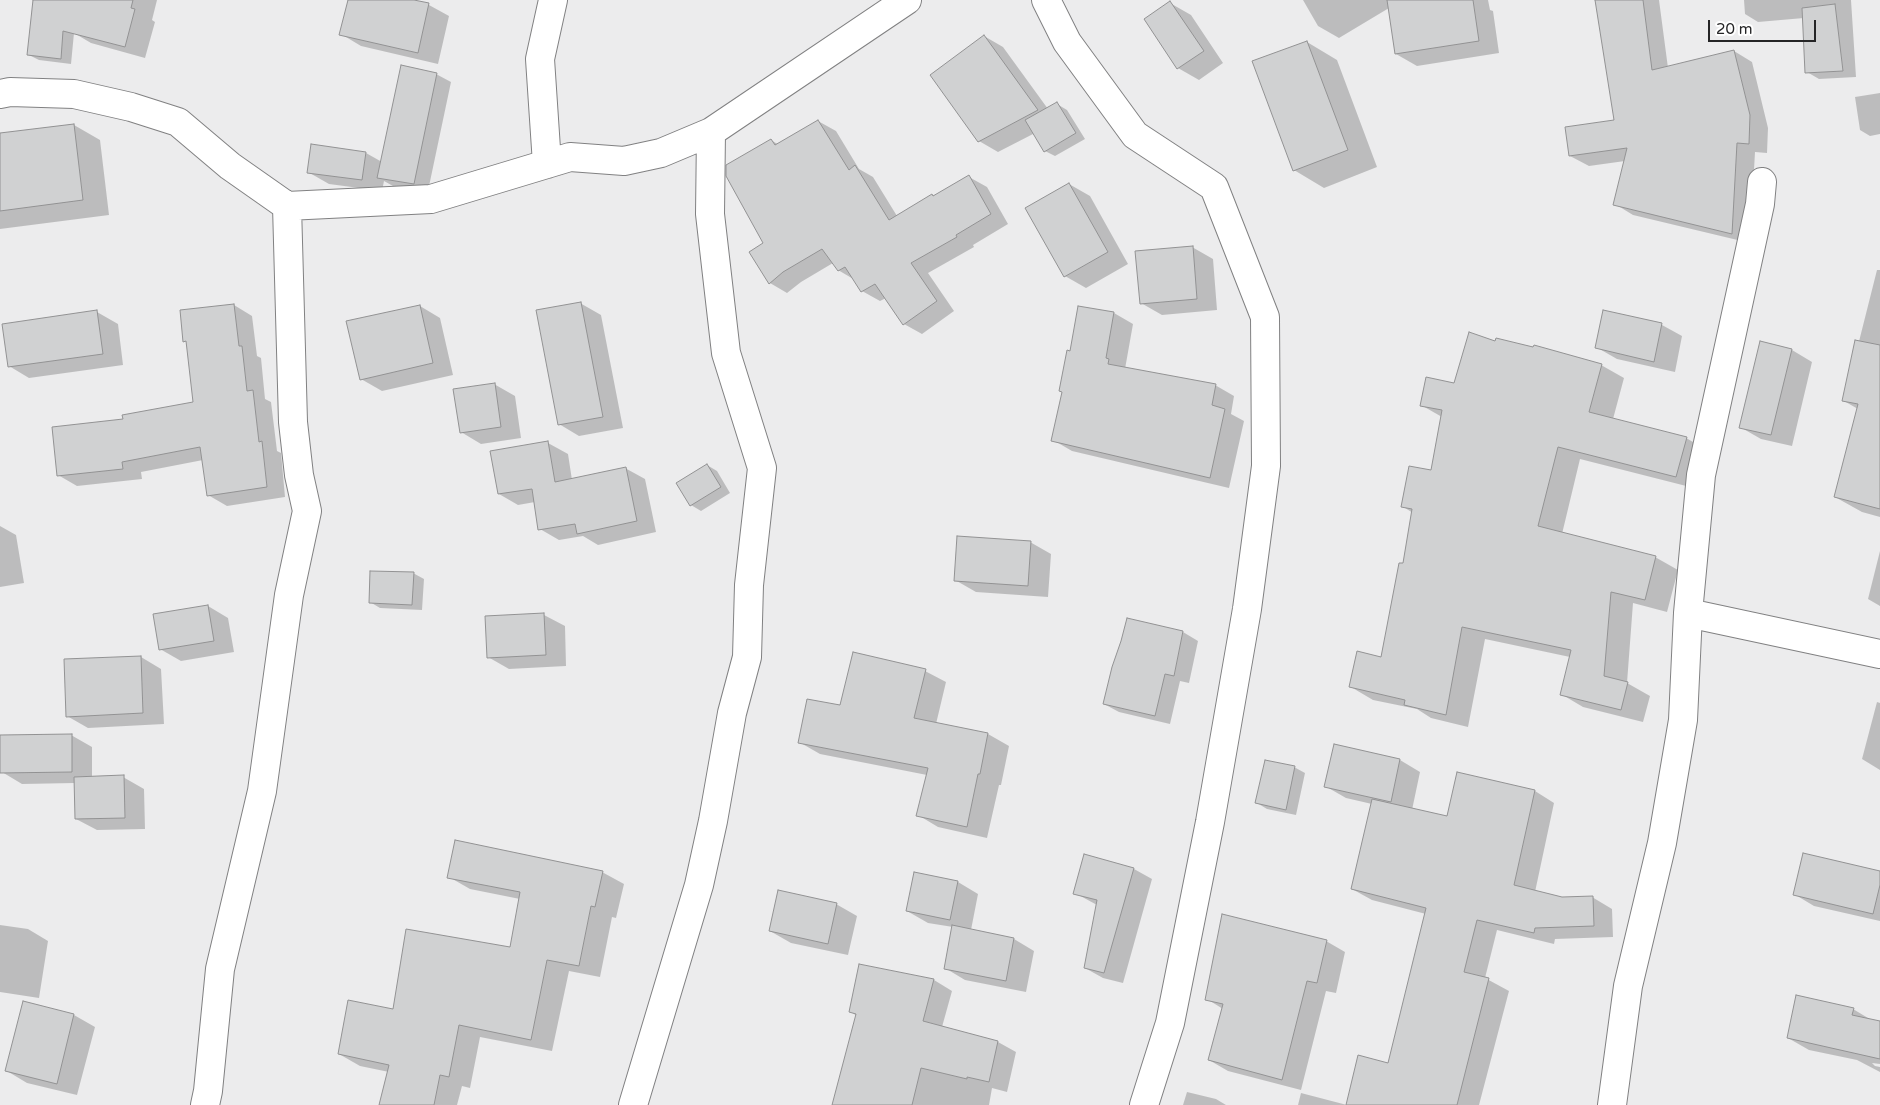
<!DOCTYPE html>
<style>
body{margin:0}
#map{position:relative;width:1880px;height:1105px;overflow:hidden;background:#ececed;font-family:"Varela Round",sans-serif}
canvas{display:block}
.scale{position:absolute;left:1708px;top:20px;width:108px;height:22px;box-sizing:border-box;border:2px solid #252526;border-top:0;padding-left:6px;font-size:15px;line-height:18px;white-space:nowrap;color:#252526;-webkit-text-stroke:4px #fff;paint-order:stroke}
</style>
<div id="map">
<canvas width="1880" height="1105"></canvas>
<div class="scale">20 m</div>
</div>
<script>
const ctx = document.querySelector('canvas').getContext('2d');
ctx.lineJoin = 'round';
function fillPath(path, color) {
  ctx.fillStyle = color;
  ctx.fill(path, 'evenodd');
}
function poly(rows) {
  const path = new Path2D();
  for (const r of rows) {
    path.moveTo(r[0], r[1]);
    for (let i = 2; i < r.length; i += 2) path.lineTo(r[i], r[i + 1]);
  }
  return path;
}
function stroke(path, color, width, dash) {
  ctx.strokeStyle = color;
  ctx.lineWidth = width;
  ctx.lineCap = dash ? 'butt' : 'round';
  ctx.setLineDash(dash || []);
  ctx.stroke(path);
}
const shadow = poly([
 [78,0,157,0,152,20,155,22,145,58,91,43,74,33,71,64,39,60,29,55],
 [349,0,409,0,429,5,449,16,438,64,361,46,341,34],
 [1303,0,1488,0,1490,10,1493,11,1499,53,1417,66,1396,54,1389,8,1339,38,1318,26],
 [1597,0,1659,0,1668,68,1734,51,1752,62,1768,128,1767,153,1755,152,1750,243,1633,215,1615,204,1625,161,1589,166,1570,156,1615,121],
 [1744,0,1851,0,1856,77,1819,79,1807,72,1804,18,1758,22,1745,14],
 [1170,3,1191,15,1223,63,1199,80,1178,68],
 [984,36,1003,47,1048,109,1057,104,1067,110,1085,139,1055,156,1045,151,1035,133,998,152,979,141],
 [1307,42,1337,60,1377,167,1324,188,1294,170],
 [436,74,451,82,428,191,393,186,384,181,382,191,329,184,308,172,366,153,382,162],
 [1880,93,1880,134,1870,136,1860,130,1855,97],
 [818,121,836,131,859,169,873,177,897,216,932,195,934,196,969,177,987,187,1008,224,973,245,974,247,928,273,954,311,922,334,904,324,886,298,880,301,862,291,855,280,838,270,833,263,801,282,787,293,770,283,765,244,771,140,779,145],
 [74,125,100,140,109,215,0,229,0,135],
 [1069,184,1090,196,1128,264,1086,288,1065,276],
 [1192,247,1213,259,1217,310,1162,315,1141,303],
 [1877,270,1880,270,1880,517,1862,512,1835,497,1858,409,1844,401],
 [580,303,601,315,623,428,579,436,559,424],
 [234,305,252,316,257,356,261,358,265,399,271,402,277,451,281,453,285,497,227,506,208,495,203,460,141,472,142,479,77,486,58,475,124,420,194,403,187,342,185,341],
 [420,306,440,318,453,375,382,391,361,379],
 [97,312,118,324,123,365,29,378,9,366],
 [1604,312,1662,325,1682,336,1675,372,1617,359,1596,347],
 [1114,313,1133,324,1125,369,1215,385,1234,396,1231,414,1244,421,1229,488,1072,451,1053,440,1072,353],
 [1496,342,1601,365,1624,378,1613,419,1686,438,1709,451,1698,489,1580,459,1562,534,1655,557,1678,570,1667,612,1633,603,1627,683,1650,696,1643,722,1583,707,1561,694,1570,657,1485,639,1468,727,1431,718,1417,709,1373,700,1351,687,1382,658,1404,565,1413,513,1402,506,1432,471,1442,417,1421,405,1455,384],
 [1792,350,1812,362,1792,446,1761,439,1740,427],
 [494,384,515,396,521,438,481,444,461,432],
 [548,443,568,454,572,480,625,468,645,479,656,532,598,545,583,536,559,540,540,529,535,502,518,505,499,494],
 [707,465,717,471,730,493,701,511,691,505],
 [0,526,16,535,24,583,0,587],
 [1030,542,1051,554,1048,597,976,592,955,580],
 [1880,551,1880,606,1868,599],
 [413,573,424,579,422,610,380,608,370,602],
 [208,606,228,618,234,652,181,661,160,649],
 [544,615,565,626,566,666,509,669,488,657,487,617],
 [1128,619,1183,632,1198,641,1189,683,1180,681,1170,724,1119,712,1104,704],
 [141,657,161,669,164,724,88,728,67,716],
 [925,671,946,682,936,724,988,734,1009,746,1001,785,999,785,987,838,938,827,918,815,927,775,820,754,799,742,841,707],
 [1877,702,1880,703,1880,770,1862,759],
 [71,735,92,747,92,778,123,777,144,789,145,829,97,830,76,819,75,783,22,784,2,772],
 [1400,760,1420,772,1412,810,1448,818,1535,791,1554,803,1535,892,1562,898,1592,897,1612,909,1613,937,1555,939,1554,944,1497,930,1485,978,1509,991,1479,1105,1298,1105,1301,1093,1347,1105,1389,1064,1426,914,1372,900,1352,889,1372,804,1346,798,1325,786],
 [1294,767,1305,773,1296,815,1267,809,1257,803],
 [1134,869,1152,879,1123,983,1103,978,1085,968,1097,905,1075,893],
 [602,872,624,884,616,918,612,917,600,977,569,971,552,1051,480,1037,470,1088,462,1086,457,1105,380,1105,389,1072,360,1066,339,1054,394,1010,511,948,520,899,470,889,449,877],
 [1880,873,1880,921,1814,906,1794,894],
 [958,882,978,894,971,930,1014,939,1034,951,1026,992,965,980,945,968,953,927,928,923,907,911],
 [836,904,857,916,848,955,791,943,770,931],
 [0,925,28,929,48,941,39,998,0,992],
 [1326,941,1345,952,1336,993,1326,991,1301,1090,1228,1071,1209,1060,1223,1009,1207,999],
 [860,965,934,980,952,991,942,1027,998,1042,1016,1052,1007,1092,992,1088,989,1105,854,1105,857,1016,851,1012],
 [24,1002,74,1015,95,1027,77,1095,27,1083,7,1071],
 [1853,1009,1873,1021,1880,1022,1880,1064,1872,1063,1875,1066,1880,1067,1880,1072,1857,1060,1809,1050,1788,1038],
 [1187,1092,1216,1099,1226,1105,1183,1105]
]);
const building = poly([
 [33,0,133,0,131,8,135,9,125,47,63,31,61,59,27,55,33,0],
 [348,0,414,0,429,3,418,53,339,35,348,0],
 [1387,0,1473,0,1479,41,1395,54,1387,0],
 [1595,0,1643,0,1652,70,1734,50,1750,115,1749,144,1737,143,1732,234,1613,205,1627,148,1569,156,1565,127,1614,120,1595,0],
 [1170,1,1204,51,1177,69,1144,19,1170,1],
 [1835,4,1843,71,1805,73,1802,8,1835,4],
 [984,35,1038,110,978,142,930,75,984,35],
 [1307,41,1348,150,1293,171,1252,61,1307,41],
 [401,65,437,73,414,184,377,178,401,65],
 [1057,102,1076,133,1044,152,1025,120,1057,102],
 [818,120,849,170,855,165,889,220,932,194,933,196,969,175,991,214,956,235,957,237,911,263,937,301,903,325,875,284,861,292,845,267,838,271,822,249,783,272,769,284,749,252,763,243,726,176,726,165,771,139,775,145,818,120],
 [74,124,83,200,0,211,0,133,74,124],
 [311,144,366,152,362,180,307,173,311,144],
 [1069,183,1108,252,1064,277,1025,208,1069,183],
 [1193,246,1197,299,1140,304,1135,251,1193,246],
 [581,302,603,417,558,425,536,310,581,302],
 [234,304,239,346,242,346,247,391,253,390,259,442,262,441,267,487,207,496,200,447,122,462,123,469,57,476,52,427,123,419,122,415,193,402,186,341,183,342,180,310,234,304],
 [420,305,433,363,360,380,346,321,420,305],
 [1078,306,1114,312,1106,358,1109,359,1108,364,1216,384,1212,405,1225,409,1210,478,1051,441,1062,392,1059,391,1067,350,1070,351,1078,306],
 [97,310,103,354,8,367,2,324,97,310],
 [1603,310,1662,323,1654,362,1595,348,1603,310],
 [1469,332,1495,341,1496,338,1533,347,1534,345,1602,364,1589,412,1687,437,1676,477,1558,447,1538,526,1656,556,1645,600,1611,592,1604,676,1628,682,1621,710,1560,695,1571,650,1462,627,1446,715,1404,705,1405,700,1349,687,1357,651,1381,657,1399,563,1403,563,1412,509,1401,507,1409,466,1431,470,1442,410,1420,406,1426,377,1454,383,1469,332],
 [1855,340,1880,345,1880,509,1834,497,1858,404,1842,401,1855,340],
 [1760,341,1792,349,1771,435,1739,428,1760,341],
 [495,383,501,427,460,433,453,389,495,383],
 [548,441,555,482,626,467,637,521,577,534,575,524,538,530,532,489,498,494,490,451,548,441],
 [707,464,721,487,690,506,676,483,707,464],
 [957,536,1031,541,1028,586,954,581,957,536],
 [370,571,414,572,412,605,369,603,370,571],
 [208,605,214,641,159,650,153,614,208,605],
 [544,613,546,655,487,658,485,616,544,613],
 [1127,618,1183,631,1174,676,1165,674,1155,716,1103,704,1112,667,1121,641,1127,618],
 [853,652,926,669,914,718,988,733,980,774,978,774,967,827,916,816,928,768,798,743,807,699,840,705,853,652],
 [141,656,143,713,66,717,64,659,141,656],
 [72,734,72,772,0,773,0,735,72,734],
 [1334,744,1400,759,1391,802,1324,787,1334,744],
 [1265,760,1295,766,1286,810,1255,803,1265,760],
 [1457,772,1535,790,1514,885,1562,897,1593,896,1594,926,1535,928,1534,933,1477,920,1464,972,1489,978,1457,1105,1346,1105,1358,1055,1388,1063,1426,908,1351,889,1372,799,1447,816,1457,772],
 [124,775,125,818,75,819,74,777,124,775],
 [455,840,603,871,595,907,591,906,579,966,547,960,531,1040,459,1025,449,1077,440,1075,434,1105,379,1105,389,1065,338,1054,348,1000,393,1009,406,929,510,947,520,892,447,878,455,840],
 [1803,853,1880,871,1880,885,1873,914,1793,895,1803,853],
 [1084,854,1134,868,1104,973,1084,968,1097,900,1073,894,1084,854],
 [914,872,958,881,950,920,906,911,914,872],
 [778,890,837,903,828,944,769,931,778,890],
 [1222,914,1327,940,1317,983,1307,981,1282,1080,1208,1060,1223,1004,1205,1000,1222,914],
 [952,925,1014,938,1006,981,944,969,952,925],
 [859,964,934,979,923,1021,998,1041,989,1082,967,1077,967,1079,921,1068,912,1105,832,1105,856,1014,849,1012,859,964],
 [1796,995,1854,1008,1852,1015,1880,1021,1880,1059,1787,1038,1796,995],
 [23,1001,74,1014,57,1084,5,1071,23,1001]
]);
const minor = poly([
 [1046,0,1067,42,1135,135,1214,187,1265,317,1266,466,1247,609,1210,822,1170,1023,1144,1105],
 [0,94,10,92,74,94,131,107,178,122,230,166,287,206,431,199,570,157,624,161,661,153,711,132,907,0],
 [547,164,540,59,553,0],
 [1688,613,1880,654],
 [205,1105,208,1091,220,969,262,791,289,595,307,511,299,475,293,422,287,206],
 [633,1105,699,885,713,821,732,713,747,657,749,585,762,468,726,353,710,214,711,132],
 [1612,1105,1628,986,1662,843,1683,720,1688,613,1701,475,1760,204,1762,182]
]);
fillPath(shadow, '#0003');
fillPath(building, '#d0d1d2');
stroke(building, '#929293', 1);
stroke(minor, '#818182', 30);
stroke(minor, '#fff', 28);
</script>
